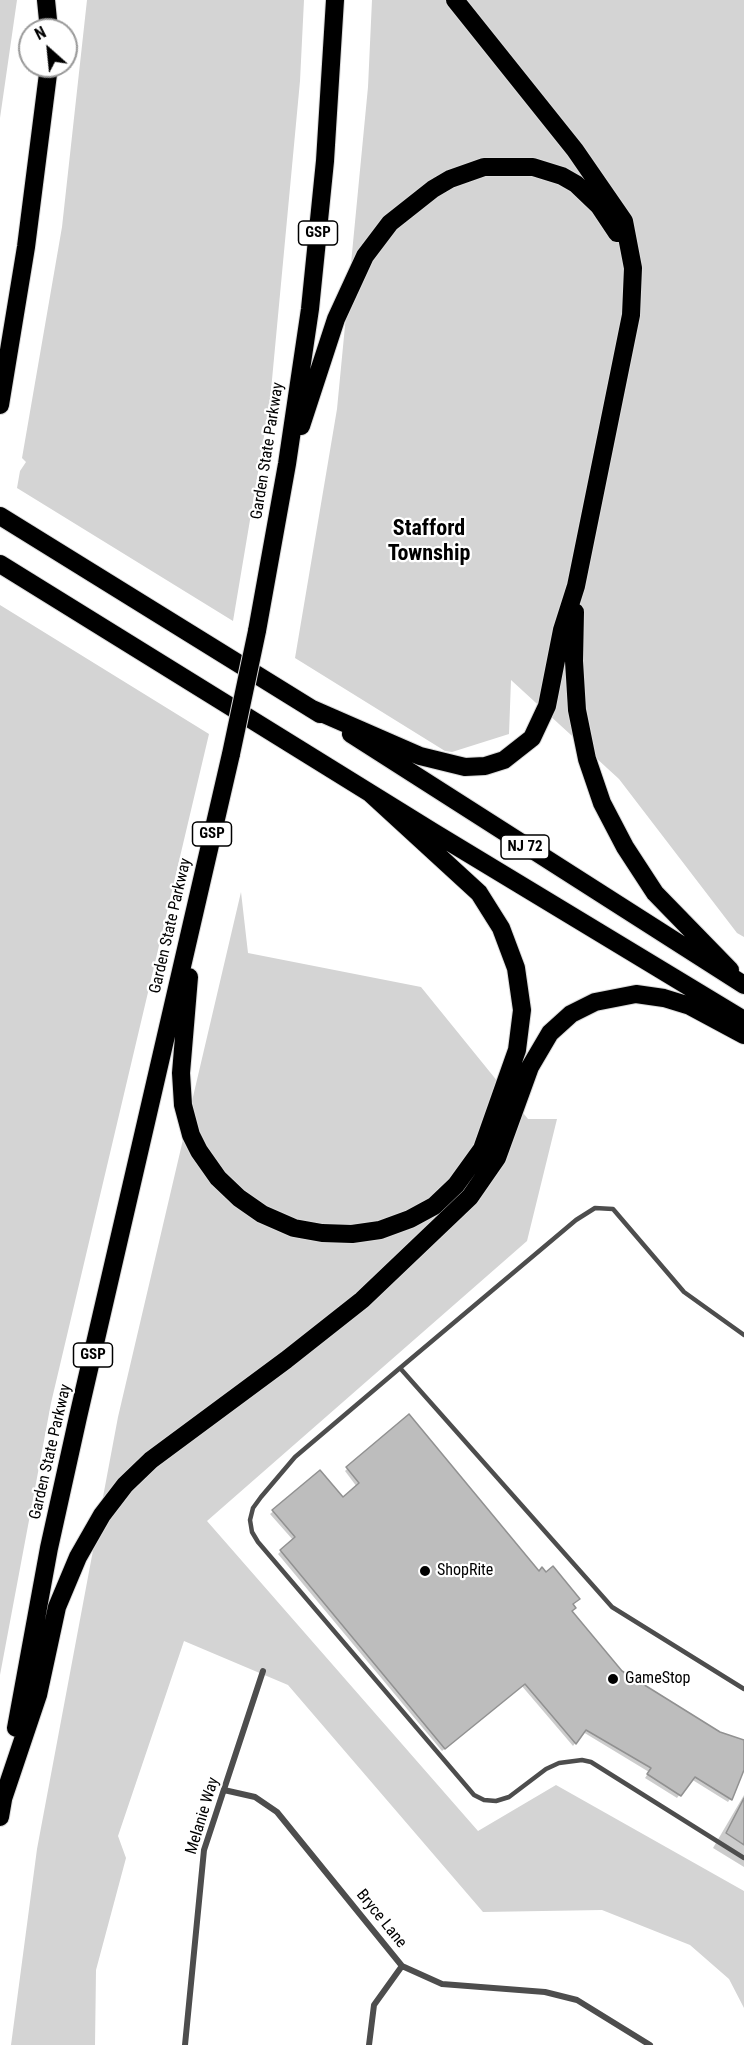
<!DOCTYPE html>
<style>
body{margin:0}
#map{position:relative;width:744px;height:2045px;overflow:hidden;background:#fff;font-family:"Roboto Condensed",sans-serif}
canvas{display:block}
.north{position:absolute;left:18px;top:18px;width:60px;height:60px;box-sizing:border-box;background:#fff;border:2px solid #999;border-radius:50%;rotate:333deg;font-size:16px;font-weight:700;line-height:24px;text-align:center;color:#000}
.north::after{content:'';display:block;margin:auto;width:21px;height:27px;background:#000;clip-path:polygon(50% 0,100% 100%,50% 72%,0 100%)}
</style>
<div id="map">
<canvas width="744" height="2045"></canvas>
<div class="north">N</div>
</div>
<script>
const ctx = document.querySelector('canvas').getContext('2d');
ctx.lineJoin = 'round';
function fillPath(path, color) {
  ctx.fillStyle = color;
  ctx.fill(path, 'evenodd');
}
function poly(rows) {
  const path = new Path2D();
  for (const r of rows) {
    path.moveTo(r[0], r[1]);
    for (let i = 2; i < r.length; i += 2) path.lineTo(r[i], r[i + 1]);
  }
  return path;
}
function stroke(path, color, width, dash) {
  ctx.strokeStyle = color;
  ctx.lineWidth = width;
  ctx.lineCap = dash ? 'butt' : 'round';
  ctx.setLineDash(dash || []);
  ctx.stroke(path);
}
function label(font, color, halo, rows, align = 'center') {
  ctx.font = font + ' "Roboto Condensed",sans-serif';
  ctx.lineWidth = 4.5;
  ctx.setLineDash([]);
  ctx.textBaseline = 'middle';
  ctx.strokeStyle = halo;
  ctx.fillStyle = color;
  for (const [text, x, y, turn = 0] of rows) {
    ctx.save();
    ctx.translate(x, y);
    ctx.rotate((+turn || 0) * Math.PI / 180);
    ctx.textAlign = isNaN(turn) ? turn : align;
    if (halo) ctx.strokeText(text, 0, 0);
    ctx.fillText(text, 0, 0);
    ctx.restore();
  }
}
const green = poly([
 [0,0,17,0,0,118],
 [87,0,304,0,300,81,270,401,233,621,17,488,20,471,26,462,22,458,62,227],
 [372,0,744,0,744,937,737,933,619,779,511,680,509,734,452,752,445,751,295,658,337,409,368,87],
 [0,605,209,734,51,1403,0,1675],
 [241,892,248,953,421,987,528,1119,557,1119,527,1241,207,1521,478,1831,556,1785,744,1891,744,2008,729,1979,690,1945,602,1910,483,1912,288,1685,184,1641,118,1836,126,1858,96,1970,95,2045,11,2045,37,1849,118,1417]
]);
const shadow = poly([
 [348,1468,538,1573,571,1604,571,1612,621,1672,720,1733,744,1742,744,1766,730,1799,728,1802,691,1779,677,1798,645,1778,649,1772,583,1732,573,1746,521,1685,442,1751,278,1554,293,1540,270,1514,320,1472,342,1499,357,1487,345,1471],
 [744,1795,744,1867,713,1848]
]);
const building = poly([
 [409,1414,539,1571,542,1567,546,1572,553,1566,580,1599,573,1604,576,1608,572,1611,622,1671,720,1732,744,1740,744,1770,732,1800,695,1777,681,1796,647,1774,651,1768,586,1730,576,1744,525,1684,445,1749,280,1550,295,1537,272,1510,320,1470,343,1497,359,1483,346,1467,409,1414],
 [744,1798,744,1845,726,1833,744,1798]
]);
const lane = poly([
 [744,1335,684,1292,613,1209,595,1208,576,1220,400,1368,612,1607,744,1689],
 [400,1368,295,1457,261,1497,253,1508,250,1520,252,1532,258,1542,474,1795,484,1800,496,1801,509,1797,546,1769,559,1763,582,1760,591,1762,744,1858]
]);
const street = poly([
 [224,1790,255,1797,277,1812,402,1966,442,1984,545,1992,577,2000,650,2045],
 [185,2045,204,1850,263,1671],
 [369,2045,374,2005,402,1966]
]);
const highway = poly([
 [46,0,49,30],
 [0,405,26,247,49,66],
 [301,426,336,319,365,256,390,223,433,189,450,179,484,167,533,167,562,176,576,184,599,206,617,233],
 [0,516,320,714],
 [0,564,433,832,744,1020],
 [575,612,574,661,577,710,587,759,602,803,625,847,655,893,730,970],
 [257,631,287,464,310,309,325,161,335,0],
 [310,708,420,756,465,767,485,766,504,760,532,738,547,706,562,630,576,586,631,315,633,268,624,221,575,150,455,0],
 [351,734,744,985],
 [189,977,181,1073,183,1105,191,1135,199,1151,218,1178,239,1198,262,1214,294,1228,322,1233,352,1234,380,1230,410,1219,434,1206,456,1185,482,1149,517,1050,522,1010,516,968,501,928,479,893,370,793],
 [16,1728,49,1548,78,1417,231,754],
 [3,1799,38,1695,57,1607,78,1557,102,1515,125,1485,151,1460,286,1360,362,1300,470,1197,497,1158,530,1067,550,1033,571,1014,595,1002,636,994,664,998,690,1006,744,1035],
 [0,1817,5,1788]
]);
const highwayBridge = poly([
 [231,754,257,631]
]);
const markers = [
 [425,1571,6,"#000"],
 [613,1679,6,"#000"]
];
const shields = [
 [318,233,39],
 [212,834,39],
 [525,847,48],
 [93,1355,39]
];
const shieldNames = [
 ["GSP",318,233],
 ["GSP",212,834],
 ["NJ 72",525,847],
 ["GSP",93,1355]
];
const streetNames = [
 ["Garden State Parkway",268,451,-81],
 ["Garden State Parkway",171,926,-77],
 ["Garden State Parkway",51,1452,-77],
 ["Melanie Way",203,1816,-73],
 ["Bryce Lane",381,1919,51]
];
const poiNames = [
 ["ShopRite",437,1571],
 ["GameStop",625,1679]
];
const districtNames = [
 ["Stafford",429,529],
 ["Township",429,554]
];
fillPath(green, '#d4d4d4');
fillPath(shadow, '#0003');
fillPath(building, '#bdbdbd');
stroke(building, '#919191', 1.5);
stroke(highway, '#dbdbdb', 20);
stroke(lane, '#4d4d4d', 4.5);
stroke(street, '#4d4d4d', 6);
stroke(highway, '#000', 18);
stroke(highwayBridge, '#dbdbdb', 20, []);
stroke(highwayBridge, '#000', 18);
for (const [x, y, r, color] of markers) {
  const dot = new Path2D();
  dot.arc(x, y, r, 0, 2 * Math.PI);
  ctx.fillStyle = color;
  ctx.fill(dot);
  stroke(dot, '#fff', 2);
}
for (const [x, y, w] of shields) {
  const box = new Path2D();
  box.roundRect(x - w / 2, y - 12, w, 24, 4.5);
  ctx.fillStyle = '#fff';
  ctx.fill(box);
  stroke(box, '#000', 1.5);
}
label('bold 15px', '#000', null, shieldNames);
label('16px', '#000', '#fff', streetNames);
label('16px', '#000', '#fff', poiNames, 'left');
label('bold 22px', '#000', '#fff', districtNames);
</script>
